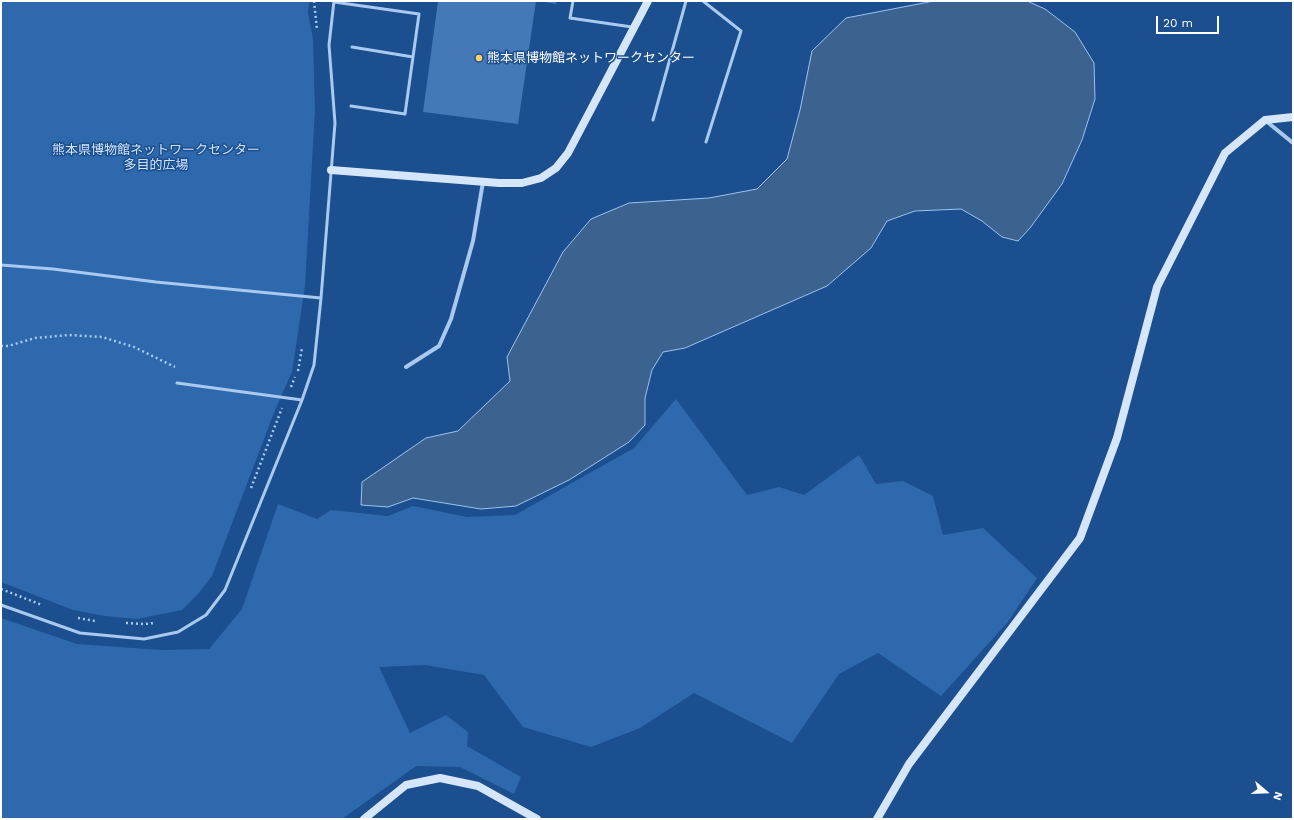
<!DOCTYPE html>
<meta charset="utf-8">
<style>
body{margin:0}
#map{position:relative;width:1294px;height:820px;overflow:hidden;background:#1b4f8f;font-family:"Work Sans",sans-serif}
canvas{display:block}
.frame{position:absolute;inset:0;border:2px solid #fff;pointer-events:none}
.north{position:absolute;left:1246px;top:772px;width:40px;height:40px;-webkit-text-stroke:3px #1b4f8f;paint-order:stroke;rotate:109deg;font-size:11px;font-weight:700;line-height:16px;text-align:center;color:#fff}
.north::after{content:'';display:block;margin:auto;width:14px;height:18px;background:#fff;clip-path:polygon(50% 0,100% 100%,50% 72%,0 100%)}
.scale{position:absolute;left:1156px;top:16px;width:63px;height:18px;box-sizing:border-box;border:2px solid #fff;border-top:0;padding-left:5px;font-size:12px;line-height:14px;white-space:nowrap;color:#fff;-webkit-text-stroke:3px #1b4f8f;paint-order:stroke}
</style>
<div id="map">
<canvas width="1294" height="820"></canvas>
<div class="frame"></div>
<div class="north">N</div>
<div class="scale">20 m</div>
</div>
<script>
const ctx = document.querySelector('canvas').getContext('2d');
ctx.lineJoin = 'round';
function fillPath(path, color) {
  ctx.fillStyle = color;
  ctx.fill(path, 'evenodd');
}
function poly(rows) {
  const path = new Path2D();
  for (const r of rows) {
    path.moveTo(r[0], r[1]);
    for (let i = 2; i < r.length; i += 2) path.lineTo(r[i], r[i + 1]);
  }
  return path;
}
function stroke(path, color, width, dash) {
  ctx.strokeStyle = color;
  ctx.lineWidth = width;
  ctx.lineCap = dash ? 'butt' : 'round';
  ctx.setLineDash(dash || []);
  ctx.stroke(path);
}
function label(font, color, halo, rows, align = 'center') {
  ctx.font = font + ' "Work Sans","Noto Sans JP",sans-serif';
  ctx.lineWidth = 3;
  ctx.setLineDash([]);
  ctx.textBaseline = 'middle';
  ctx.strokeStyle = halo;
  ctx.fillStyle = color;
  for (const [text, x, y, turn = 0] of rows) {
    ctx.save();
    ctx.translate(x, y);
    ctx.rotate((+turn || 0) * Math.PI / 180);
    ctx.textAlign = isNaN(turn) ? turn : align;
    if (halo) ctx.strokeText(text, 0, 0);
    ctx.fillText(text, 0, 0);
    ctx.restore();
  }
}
const green = poly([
 [1,1,309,1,308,13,313,39,315,110,305,286,292,372,275,410,212,576,198,594,182,610,137,619,105,616,73,610,1,582],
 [676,399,747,495,779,487,804,495,859,455,876,484,903,481,933,496,943,535,983,528,1037,578,1007,623,941,696,878,653,839,674,792,743,694,693,640,728,591,747,523,727,484,675,425,665,379,667,410,733,446,715,468,732,467,746,521,777,514,794,460,767,416,766,342,819,1,819,1,618,77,644,161,650,209,649,242,609,278,504,317,519,331,510,388,516,413,506,467,517,515,515,634,448]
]);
const water = poly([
 [934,1,1027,1,1045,9,1075,32,1094,63,1095,99,1082,140,1062,184,1030,228,1018,241,1002,237,982,221,961,209,915,211,887,221,871,248,827,286,685,348,663,352,652,370,645,398,645,425,629,442,569,480,516,506,481,509,413,498,388,507,361,505,362,482,426,438,458,431,510,381,507,357,563,252,591,219,629,203,709,198,757,189,787,159,800,110,812,51,846,18,934,1]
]);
const building = poly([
 [438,1,536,1,518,124,423,112],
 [538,1,556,1,556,4]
]);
const path = poly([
 [314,1,317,30],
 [1,346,8,346,35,338,69,335,102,337,134,347,175,367],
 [298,371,302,348],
 [291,387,295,377],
 [251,488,282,408],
 [1,589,42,605],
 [78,618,95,621],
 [126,623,144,624,155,623]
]);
const lane = poly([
 [573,1,570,18,632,27],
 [703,1,741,31,706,142],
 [334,2,419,14,405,114,351,106],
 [352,47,413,57],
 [653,120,686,1],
 [1,265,53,269,156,282,321,298],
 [177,383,302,400],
 [1,605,80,633,144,639,178,632,206,615,225,590,302,400,314,365,321,298,335,123,329,45,334,1]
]);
const street = poly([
 [1266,121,1293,143],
 [406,367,439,346,451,319,473,241,483,182]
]);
const secondary = poly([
 [331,170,499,183,522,183,541,178,556,168,568,153,648,1],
 [364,819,406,785,440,778,478,786,537,819],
 [877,819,909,764,1080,538,1117,438,1157,287,1225,153,1265,120,1293,117]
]);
const markers = [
 [479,58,4,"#ffd166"]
];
const poiNames = [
 ["熊本県博物館ネットワークセンター",487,58]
];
const parkNames = [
 ["熊本県博物館ネットワークセンター",156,150],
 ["多目的広場",156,165]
];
fillPath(green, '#2e69ad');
fillPath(water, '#3c6290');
stroke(water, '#9cc4f0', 1);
fillPath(building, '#4478b7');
stroke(path, '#a9c9ee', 2.5, [2, 3]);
stroke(lane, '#a9c9ee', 3);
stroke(street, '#a9c9ee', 4);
stroke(secondary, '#d6e6fa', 8);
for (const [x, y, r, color] of markers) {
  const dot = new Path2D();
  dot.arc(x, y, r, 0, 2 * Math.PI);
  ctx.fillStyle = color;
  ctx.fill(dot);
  stroke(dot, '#1b4f8f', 1.5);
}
label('13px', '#fff', '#1b4f8f', poiNames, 'left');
label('13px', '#cfe3fa', '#1b4f8f', parkNames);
</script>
